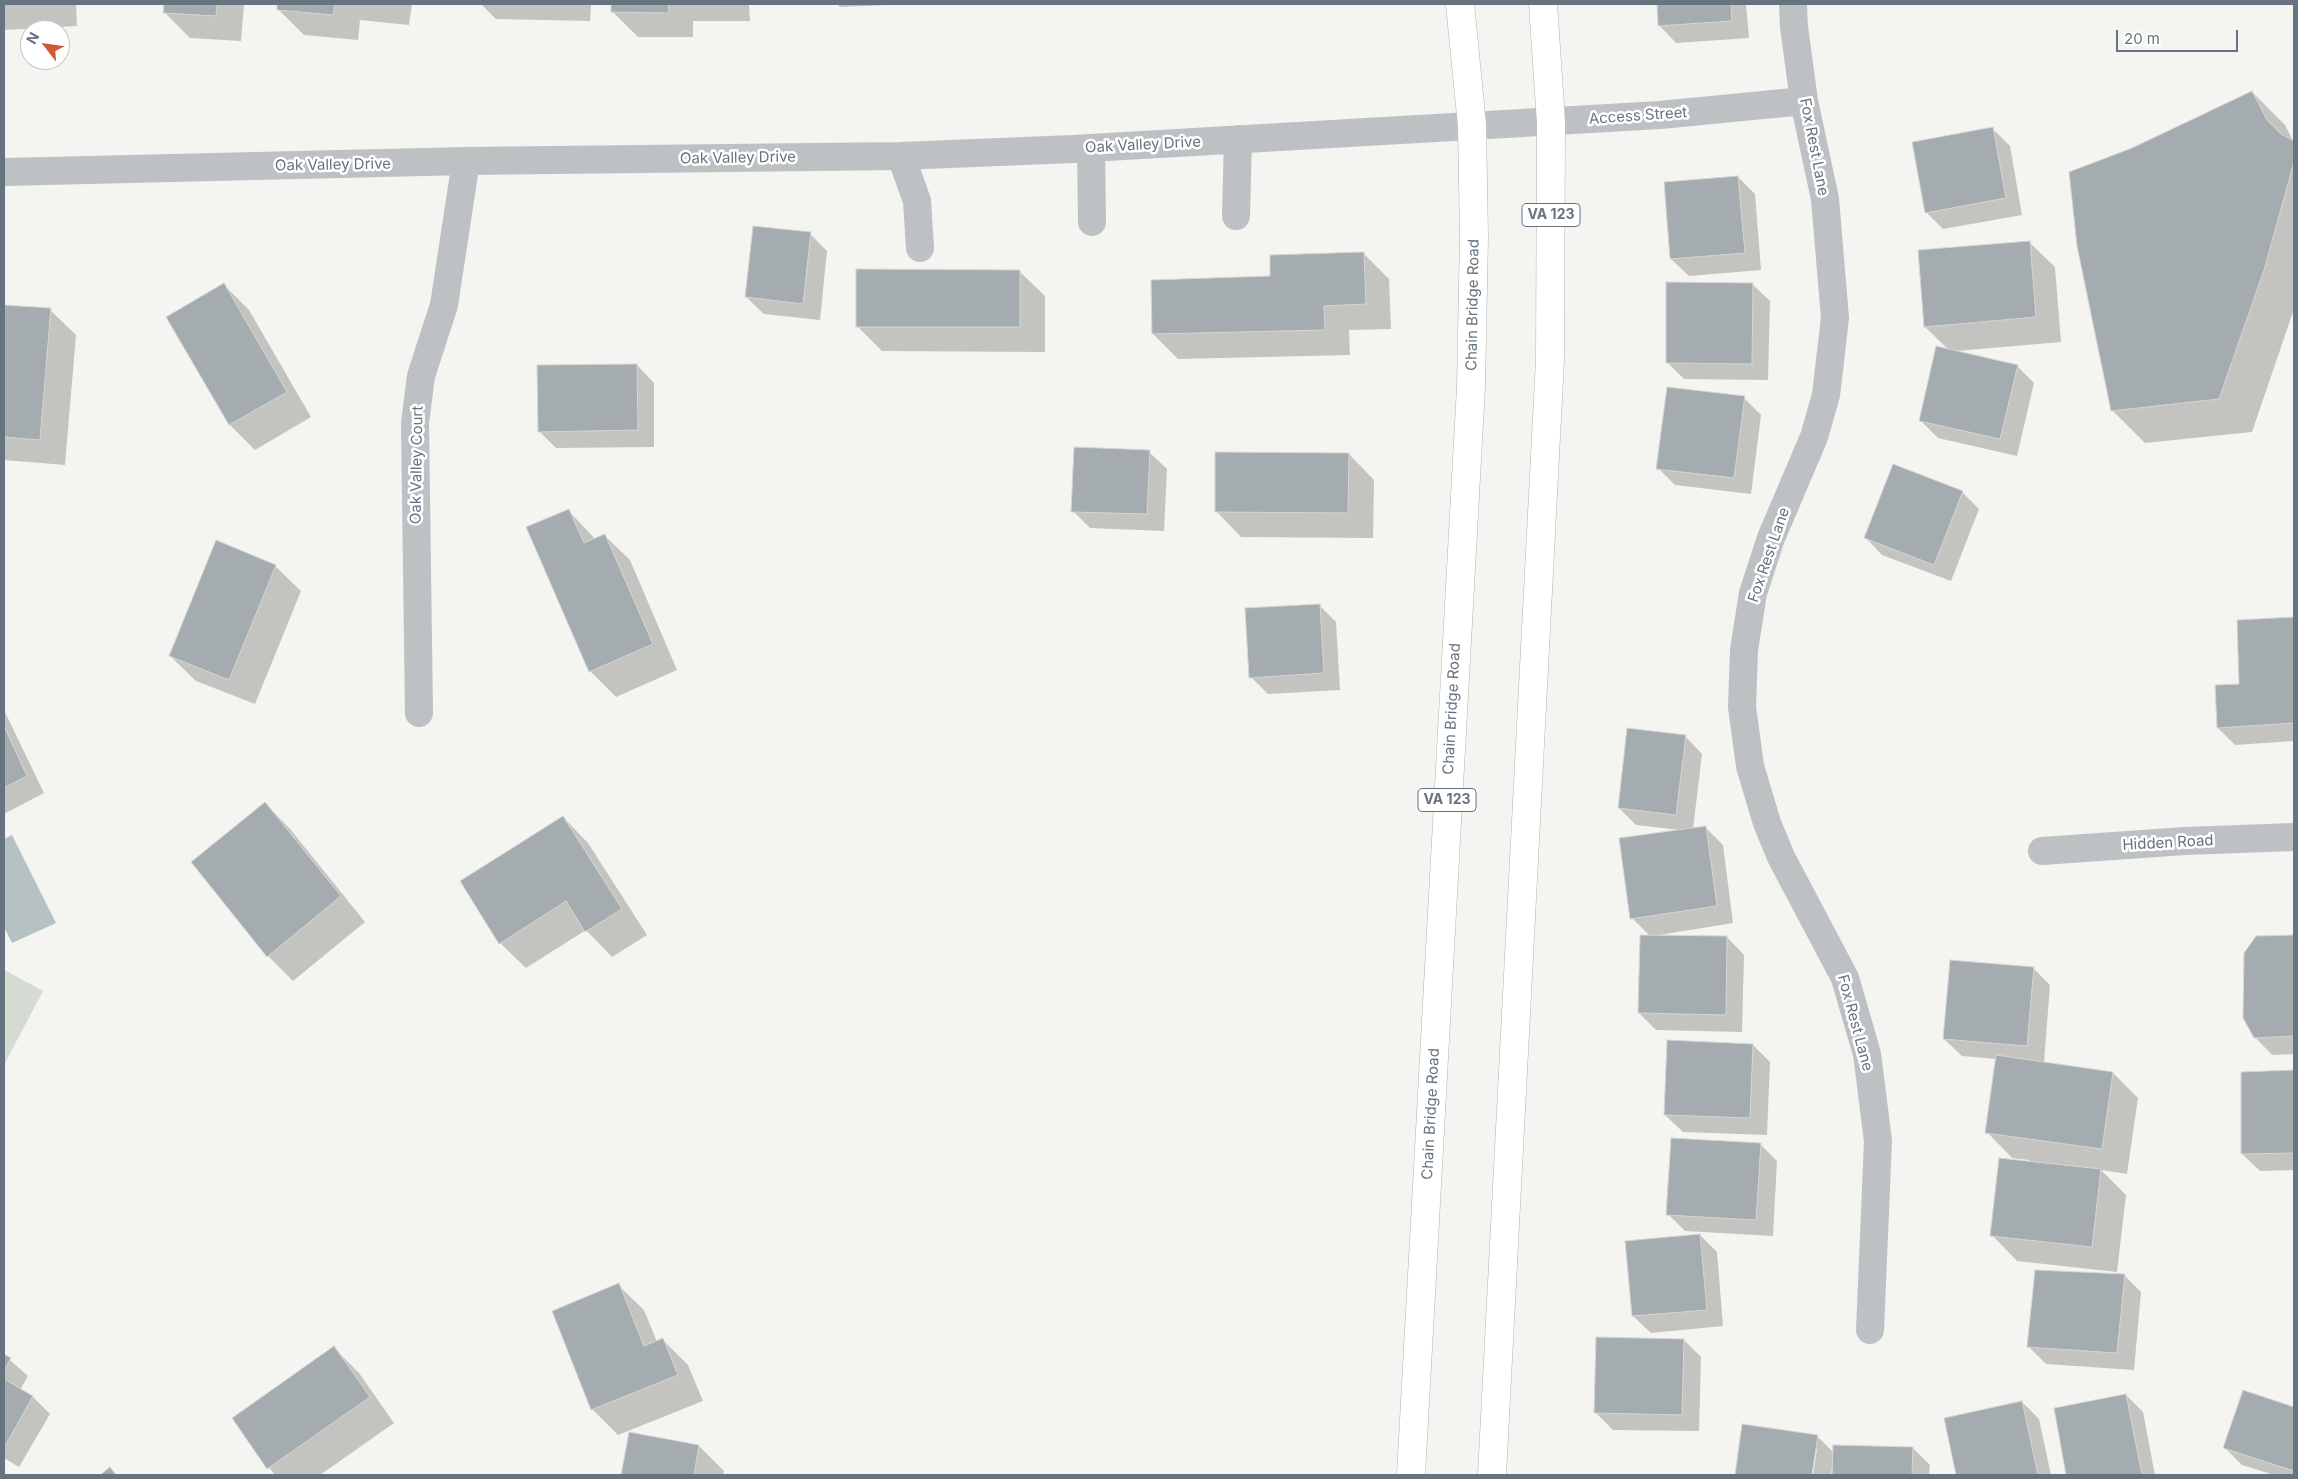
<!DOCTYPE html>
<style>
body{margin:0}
#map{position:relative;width:2298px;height:1479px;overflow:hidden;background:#f4f4f0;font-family:Inter,sans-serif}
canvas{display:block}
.frame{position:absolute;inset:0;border:5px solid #66747f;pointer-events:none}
.north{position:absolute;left:20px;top:20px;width:50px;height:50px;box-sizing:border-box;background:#fff;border:1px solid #c2c7cc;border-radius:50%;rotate:300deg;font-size:14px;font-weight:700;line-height:20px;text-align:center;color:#66747f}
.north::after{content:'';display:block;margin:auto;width:18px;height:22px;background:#d15834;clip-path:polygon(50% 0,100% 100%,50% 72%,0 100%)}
.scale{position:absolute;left:2116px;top:30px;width:122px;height:22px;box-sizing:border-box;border:2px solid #66747f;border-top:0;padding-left:6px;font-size:15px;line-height:18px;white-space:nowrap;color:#66747f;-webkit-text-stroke:4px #fff;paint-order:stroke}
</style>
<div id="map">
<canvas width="2298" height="1479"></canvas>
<div class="frame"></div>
<div class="north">N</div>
<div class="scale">20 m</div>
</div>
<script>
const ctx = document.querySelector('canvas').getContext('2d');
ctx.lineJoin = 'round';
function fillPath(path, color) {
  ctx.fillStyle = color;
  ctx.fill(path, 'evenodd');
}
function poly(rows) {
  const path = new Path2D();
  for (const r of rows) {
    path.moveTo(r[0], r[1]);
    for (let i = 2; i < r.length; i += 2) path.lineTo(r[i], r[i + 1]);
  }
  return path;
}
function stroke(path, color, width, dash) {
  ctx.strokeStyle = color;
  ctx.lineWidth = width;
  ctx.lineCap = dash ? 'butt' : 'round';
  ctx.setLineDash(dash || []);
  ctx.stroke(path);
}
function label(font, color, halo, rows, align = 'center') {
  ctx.font = font + ' Inter,sans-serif';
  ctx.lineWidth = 5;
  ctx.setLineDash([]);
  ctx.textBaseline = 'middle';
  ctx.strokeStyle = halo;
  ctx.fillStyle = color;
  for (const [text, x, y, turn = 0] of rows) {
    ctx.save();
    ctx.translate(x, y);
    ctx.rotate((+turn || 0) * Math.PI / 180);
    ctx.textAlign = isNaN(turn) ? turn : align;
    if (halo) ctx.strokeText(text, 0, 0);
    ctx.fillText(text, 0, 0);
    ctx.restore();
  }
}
const green = poly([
 [4,970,43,991,4,1065]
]);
const water = poly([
 [12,835,56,923,12,943,4,927,4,839]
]);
const shadow = poly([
 [4,4,76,4,77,26,4,30],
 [165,4,244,4,241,41,190,38,164,12],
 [279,4,412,4,409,25,360,20,358,40,304,35,278,9],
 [481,4,591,4,590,21,496,19],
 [613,4,749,4,750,21,693,21,693,37,638,37,613,12],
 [837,4,913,4,840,7],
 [1658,4,1746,4,1749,38,1676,43,1659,25],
 [2252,92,2285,125,2294,143,2294,309,2252,432,2145,443,2112,410,2132,149],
 [1992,128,2010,146,2022,215,1943,229,1926,212],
 [1738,177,1755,194,1761,270,1689,276,1671,259,1666,183],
 [810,234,827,251,820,320,764,314,746,297],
 [2029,242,2055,267,2061,342,1957,351,2017,366,2034,383,2017,456,1938,438,1921,421,1949,350,1925,327],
 [1364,254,1389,279,1391,329,1349,330,1350,355,1178,359,1153,334,1271,278],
 [1019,271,1045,296,1045,352,882,351,857,326],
 [1752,284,1770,301,1768,380,1684,379,1667,362],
 [224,285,249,310,311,417,255,450,230,425,168,317],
 [4,306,50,310,76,335,65,465,4,460],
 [637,365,654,383,654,447,556,448,539,431],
 [1744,398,1761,415,1751,494,1675,485,1658,468],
 [1149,452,1167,469,1164,531,1090,528,1073,511],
 [1349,454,1374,480,1373,538,1241,537,1216,511],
 [1962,492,1979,509,1951,581,1882,555,1865,537],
 [568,510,595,539,604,535,630,560,677,670,616,697,590,671],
 [275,566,301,591,255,704,196,681,170,656],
 [1319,605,1336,622,1340,690,1268,694,1251,677],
 [2294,619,2294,741,2235,745,2218,728,2240,685,2238,621],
 [4,710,44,793,4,814],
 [1685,736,1702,754,1693,829,1705,827,1723,845,1733,923,1653,936,1727,937,1744,955,1742,1032,1656,1030,1639,1013,1650,936,1632,918,1680,830,1636,825,1619,808],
 [265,803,290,829,365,922,293,981,268,956],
 [563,817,588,843,647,935,612,957,586,930,526,968,500,943],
 [2256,937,2294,937,2294,1054,2272,1055,2255,1037],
 [2033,968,2050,985,2044,1063,2113,1073,2138,1098,2127,1174,2101,1170,2126,1195,2117,1272,2017,1261,1992,1235,2029,1160,2012,1158,1987,1132,1997,1059,1962,1056,1944,1039],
 [1753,1045,1770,1062,1767,1135,1683,1132,1665,1115],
 [2294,1071,2294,1170,2260,1171,2242,1154,2243,1073],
 [1760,1144,1777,1161,1773,1236,1685,1231,1668,1214],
 [1700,1235,1717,1252,1723,1326,1651,1333,1633,1316],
 [2124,1275,2141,1292,2134,1370,2046,1364,2029,1347],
 [618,1285,644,1310,657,1342,663,1340,688,1365,703,1401,618,1435,592,1409],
 [1684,1340,1701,1357,1699,1431,1613,1430,1596,1413],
 [334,1348,359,1373,394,1423,320,1475,275,1475,233,1419],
 [4,1355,28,1376,20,1390,33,1397,50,1414,19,1467,4,1458],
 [2244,1391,2294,1408,2294,1475,2274,1475,2242,1465,2225,1448],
 [2126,1395,2143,1412,2155,1475,2068,1475,2055,1409],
 [2022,1402,2039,1419,2051,1475,1957,1475,1946,1419],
 [1743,1426,1817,1436,1834,1453,1913,1448,1930,1465,1929,1475,1834,1475,1834,1468,1832,1468,1831,1475,1813,1475,1817,1449,1814,1449,1810,1475,1736,1475],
 [630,1433,699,1446,724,1471,723,1475,622,1475]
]);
const building = poly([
 [164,4,217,4,216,16,163,13,164,4],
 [277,4,335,4,333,15,277,10,277,4],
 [611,4,668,4,669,13,611,12,611,4],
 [1657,4,1731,4,1732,21,1658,26,1657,4],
 [2252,91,2267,120,2281,134,2294,141,2294,162,2264,270,2219,399,2111,411,2077,246,2069,172,2132,148,2252,91],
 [1993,127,2006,198,1925,213,1912,142,1993,127],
 [1738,176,1745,253,1670,259,1664,182,1738,176],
 [753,226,811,232,803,304,745,297,753,226],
 [2030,241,2036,317,1924,327,1918,250,2030,241],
 [1364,252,1366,304,1324,306,1325,330,1152,334,1151,280,1270,276,1270,255,1364,252],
 [856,269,1020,270,1020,327,856,327,856,269],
 [1666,282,1753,283,1752,364,1666,363,1666,282],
 [224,283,287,392,229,425,166,317,224,283],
 [4,305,51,308,40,440,4,437,4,305],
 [1936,346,2018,365,2000,439,1919,421,1936,346],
 [637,364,638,430,538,432,537,365,637,364],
 [1667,387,1745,396,1734,478,1656,469,1667,387],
 [1074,447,1150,450,1147,514,1071,512,1074,447],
 [1215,452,1349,453,1348,513,1215,512,1215,452],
 [1893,464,1963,491,1934,565,1864,538,1893,464],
 [569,509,584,543,605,534,653,644,589,672,526,527,569,509],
 [216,540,276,565,229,680,169,656,216,540],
 [1320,604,1324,673,1249,678,1245,608,1320,604],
 [2294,617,2294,723,2217,728,2215,685,2239,684,2237,620,2294,617],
 [4,726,27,776,4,788,4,726],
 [1627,728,1686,735,1676,815,1618,808,1627,728],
 [265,802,341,896,267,957,191,862,265,802],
 [563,816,622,909,585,932,566,901,499,944,460,881,563,816],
 [1706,826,1717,906,1630,919,1619,838,1706,826],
 [1640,935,1727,936,1726,1015,1638,1013,1640,935],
 [2294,935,2294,1036,2254,1038,2243,1018,2244,953,2256,936,2294,935],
 [1950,960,2034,967,2027,1046,1943,1039,1950,960],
 [1667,1040,1753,1044,1750,1118,1664,1115,1667,1040],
 [1996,1055,2113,1072,2102,1149,1985,1133,1996,1055],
 [2294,1070,2294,1153,2241,1154,2241,1072,2294,1070],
 [1671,1138,1761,1143,1756,1220,1666,1215,1671,1138],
 [1999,1158,2101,1169,2092,1247,1990,1236,1999,1158],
 [1700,1234,1707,1310,1632,1316,1625,1241,1700,1234],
 [2035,1270,2125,1274,2117,1353,2027,1347,2035,1270],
 [619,1283,644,1346,663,1338,678,1375,591,1410,552,1311,619,1283],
 [1596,1337,1684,1339,1682,1415,1594,1413,1596,1337],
 [334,1346,370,1397,267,1469,232,1418,334,1346],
 [4,1354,11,1358,4,1371,4,1354],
 [4,1379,33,1396,4,1448,4,1379],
 [2243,1390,2294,1407,2294,1471,2223,1448,2243,1390],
 [2126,1394,2142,1475,2066,1475,2054,1408,2126,1394],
 [2022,1401,2038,1475,1956,1475,1944,1418,2022,1401],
 [1742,1424,1818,1435,1812,1475,1735,1475,1742,1424],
 [629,1432,699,1445,694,1475,621,1475,629,1432],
 [1833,1445,1913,1447,1912,1475,1832,1475,1833,1445],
 [110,1467,116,1475,100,1475,110,1467]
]);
const minor = poly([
 [1793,4,1794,27,1804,101,1825,199,1835,318,1826,395,1814,437,1771,538,1753,593,1744,650,1742,707,1750,766,1767,823,1781,857,1845,978,1867,1054,1878,1141,1870,1330],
 [1091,148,1092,222],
 [901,156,917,201,920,248],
 [4,172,466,161,901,156,1073,149,1660,115,1804,101],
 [1236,216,1238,139],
 [419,713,415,423,421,376,444,305,466,161],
 [2042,851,2185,841,2294,837]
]);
const major = poly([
 [1411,1475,1471,387,1474,237,1472,125,1460,4],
 [1492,1475,1550,360,1551,122,1543,4]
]);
const shields = [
 [1551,215,58],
 [1447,800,58]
];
const shieldNames = [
 ["VA 123",1551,215],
 ["VA 123",1447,800]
];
const streetNames = [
 ["Access Street",1638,116,-4],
 ["Oak Valley Drive",1143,145,-3],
 ["Fox Rest Lane",1814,147,79],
 ["Oak Valley Drive",738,158,-1],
 ["Oak Valley Drive",333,165,-1],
 ["Chain Bridge Road",1473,305,-89],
 ["Oak Valley Court",417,465,-89],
 ["Fox Rest Lane",1769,555,-71],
 ["Chain Bridge Road",1452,709,-87],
 ["Hidden Road",2168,843,-3],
 ["Fox Rest Lane",1855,1023,75],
 ["Chain Bridge Road",1431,1114,-87]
];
fillPath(green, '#d5dad2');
fillPath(water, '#b6c1c4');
fillPath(shadow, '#0003');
fillPath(building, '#a4acb0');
stroke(building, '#d5d5d3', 1);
stroke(major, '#b1b5b8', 29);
stroke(minor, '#bdc1c4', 28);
stroke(major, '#fff', 28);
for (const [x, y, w] of shields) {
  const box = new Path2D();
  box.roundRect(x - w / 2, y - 11.5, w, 23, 4);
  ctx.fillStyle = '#fff';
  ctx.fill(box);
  stroke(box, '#66747f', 1);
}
label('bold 14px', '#66747f', null, shieldNames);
label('15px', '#66747f', '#fff', streetNames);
</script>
